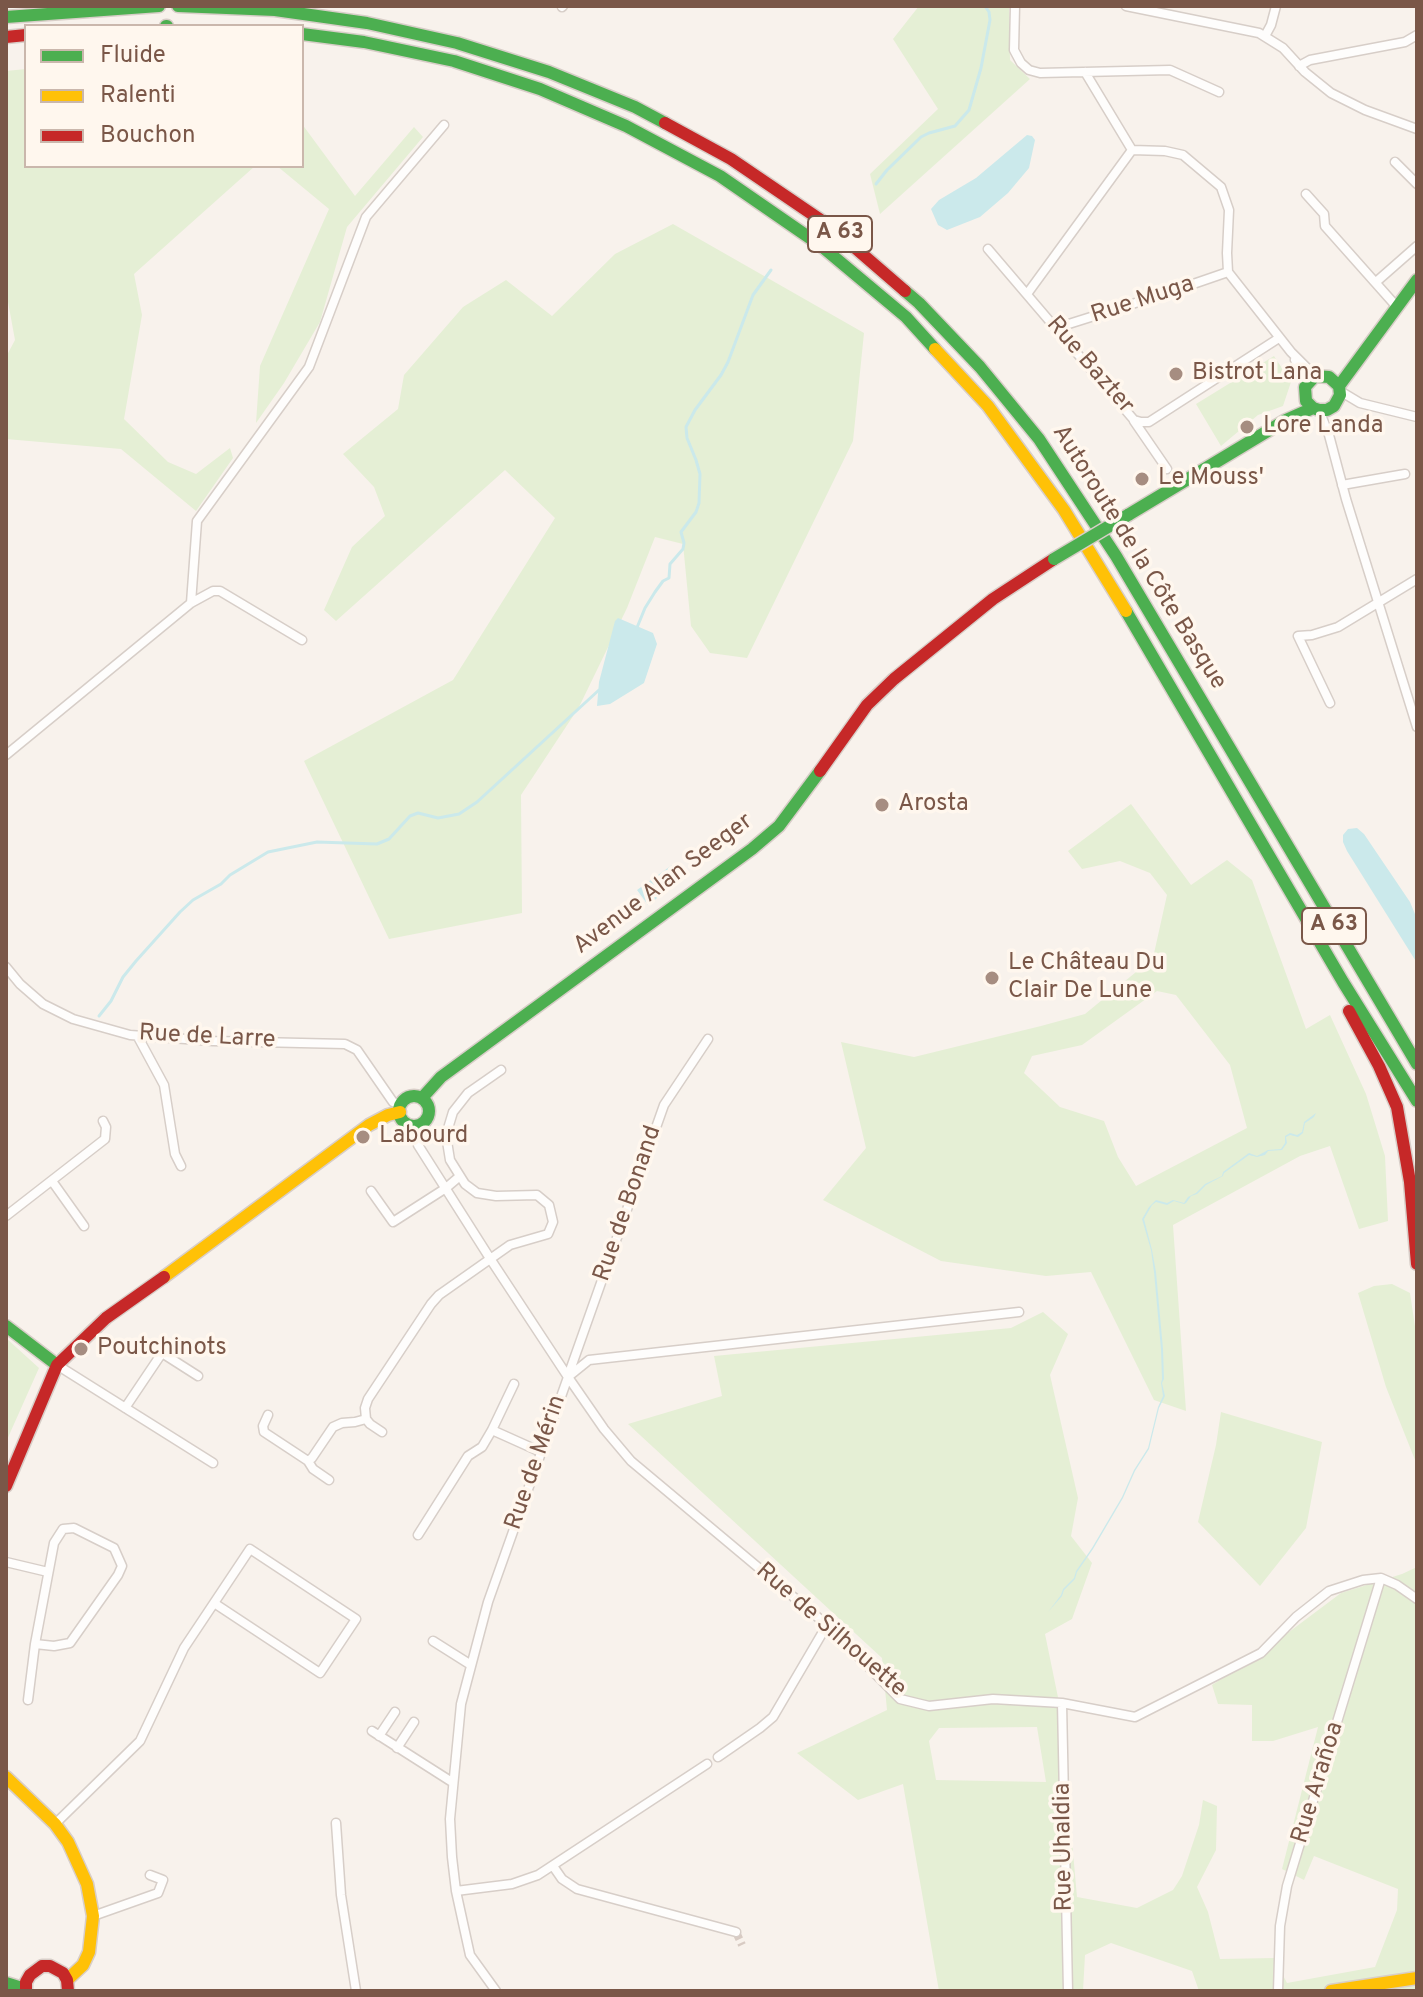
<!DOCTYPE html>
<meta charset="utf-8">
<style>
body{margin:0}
#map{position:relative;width:1423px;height:1997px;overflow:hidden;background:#f8f2ec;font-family:Overpass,sans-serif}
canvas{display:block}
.frame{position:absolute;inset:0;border:8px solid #7a5748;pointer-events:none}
.legend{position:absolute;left:24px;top:24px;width:280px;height:144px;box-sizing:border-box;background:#fff7ee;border:2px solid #cab7ac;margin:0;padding:10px 14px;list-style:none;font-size:24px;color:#7a5748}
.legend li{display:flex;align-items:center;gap:16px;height:40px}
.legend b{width:40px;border:2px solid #cab7ac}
</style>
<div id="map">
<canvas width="1423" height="1997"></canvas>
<div class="frame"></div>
<ul class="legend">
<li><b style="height:10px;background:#4caf50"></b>Fluide</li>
<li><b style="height:10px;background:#ffc107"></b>Ralenti</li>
<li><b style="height:10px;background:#c62828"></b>Bouchon</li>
</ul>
</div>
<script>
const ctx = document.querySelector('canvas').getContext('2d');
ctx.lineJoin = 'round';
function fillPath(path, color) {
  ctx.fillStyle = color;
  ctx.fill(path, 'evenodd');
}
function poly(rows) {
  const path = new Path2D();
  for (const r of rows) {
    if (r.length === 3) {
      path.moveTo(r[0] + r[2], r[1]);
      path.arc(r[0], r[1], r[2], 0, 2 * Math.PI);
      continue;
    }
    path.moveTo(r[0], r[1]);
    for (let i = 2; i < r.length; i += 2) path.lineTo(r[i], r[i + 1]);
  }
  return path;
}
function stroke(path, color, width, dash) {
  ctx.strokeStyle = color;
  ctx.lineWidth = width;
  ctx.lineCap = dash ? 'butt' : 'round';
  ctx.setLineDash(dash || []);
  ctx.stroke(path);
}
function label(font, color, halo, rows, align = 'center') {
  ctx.font = font + ' Overpass,sans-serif';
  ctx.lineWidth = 7;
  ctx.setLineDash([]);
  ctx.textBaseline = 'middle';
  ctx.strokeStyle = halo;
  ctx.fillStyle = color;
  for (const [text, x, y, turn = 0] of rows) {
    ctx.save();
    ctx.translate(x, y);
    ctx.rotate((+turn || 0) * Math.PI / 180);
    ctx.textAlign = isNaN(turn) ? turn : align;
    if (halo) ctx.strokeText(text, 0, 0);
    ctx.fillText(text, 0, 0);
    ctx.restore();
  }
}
const green = poly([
 [919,6,1009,6,1010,60,1030,79,880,214,870,174,938,109,893,39],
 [26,69,26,166,255,166,134,274,142,315,124,419,168,462,196,474,230,448,233,458,196,511,121,449,6,439,6,357,15,340,6,291,6,71],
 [302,124,355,196,414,127,423,137,347,227,320,322,284,383,256,423,260,366,329,209,277,166,302,166],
 [673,224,864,333,853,441,747,658,710,653,691,626,683,544,655,537,627,608,579,707,521,795,522,913,389,939,304,761,453,680,555,518,505,470,336,621,324,610,352,547,385,516,374,487,343,454,398,409,404,375,463,307,506,280,552,316,615,254],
 [1274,356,1291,382,1283,406,1258,415,1221,446,1196,404],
 [1131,804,1191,885,1227,860,1252,880,1306,1029,1330,1015,1366,1094,1385,1156,1388,1221,1359,1229,1330,1146,1300,1156,1173,1225,1186,1411,1154,1400,1091,1272,1046,1276,941,1261,823,1200,866,1148,841,1042,914,1057,1041,1026,1085,1014,1153,958,1167,895,1150,873,1120,861,1082,869,1068,851],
 [1157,991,1176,995,1230,1065,1247,1128,1136,1186,1118,1157,1104,1121,1060,1107,1024,1073,1032,1056,1082,1045],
 [1392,1284,1410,1293,1417,1340,1417,1465,1386,1387,1358,1293,1374,1286],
 [1043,1312,1068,1334,1050,1375,1078,1498,1071,1536,1092,1563,1072,1619,1045,1634,1060,1707,1077,1897,1137,1908,1173,1890,1182,1876,1199,1825,1203,1800,1217,1806,1216,1850,1197,1887,1208,1912,1220,1959,1274,1958,1287,1983,1375,1967,1397,1910,1398,1889,1314,1856,1304,1880,1282,1869,1318,1727,1273,1741,1252,1741,1252,1705,1218,1704,1212,1685,1257,1656,1341,1593,1402,1574,1417,1567,1417,1991,1199,1991,1192,1971,1111,1943,1085,1955,1083,1991,939,1991,903,1784,858,1800,797,1753,887,1710,882,1658,628,1424,722,1396,714,1356,1011,1328],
 [1037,1727,1046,1782,936,1780,929,1741,939,1728],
 [6,1338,39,1368,6,1442],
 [1221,1412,1322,1442,1306,1528,1260,1586,1198,1522,1216,1445]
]);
const water = poly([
 [1027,135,1032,136,1035,140,1029,168,1008,193,980,217,947,230,938,225,931,209,939,200,976,178],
 [618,618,653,633,657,644,644,683,610,704,597,706,599,682,615,621],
 [1357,828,1364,834,1410,902,1417,919,1417,963,1347,851,1343,842,1343,835,1348,829],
 [672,865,682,879,648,905,637,890],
 [1316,1113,1314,1117,1305,1123,1303,1133,1298,1137,1290,1135,1286,1137,1287,1143,1282,1150,1268,1151,1265,1155,1257,1157,1249,1155,1224,1173,1223,1176,1206,1185,1197,1194,1191,1196,1186,1203,1184,1204,1174,1201,1167,1205,1156,1202,1152,1205,1144,1219,1152,1250,1156,1272,1163,1349,1164,1379,1162,1383,1165,1396,1159,1408,1149,1449,1135,1471,1123,1498,1093,1549,1077,1572,1075,1579,1064,1590,1062,1596,1048,1612,1061,1595,1063,1589,1074,1578,1076,1571,1092,1548,1122,1497,1134,1470,1148,1448,1158,1407,1163,1396,1161,1383,1162,1379,1161,1349,1154,1272,1151,1250,1142,1219,1149,1207,1156,1200,1167,1203,1173,1200,1184,1203,1188,1197,1196,1193,1205,1184,1222,1176,1223,1172,1249,1153,1257,1156,1268,1150,1281,1149,1285,1143,1285,1136,1290,1133,1297,1135,1302,1132,1304,1122]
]);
const stream = poly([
 [876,184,887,170,921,137,929,133,955,126,969,110,981,68,990,20,989,12,985,6],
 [636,630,645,608,655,592,663,581,669,578,670,564,683,549,684,543,681,532,696,512,699,503,700,474,696,460,687,438,686,427,695,410,721,375,728,362,753,295,771,270],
 [99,1016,111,1001,123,977,136,961,180,912,193,900,221,884,230,875,268,852,317,842,377,844,389,839,410,816,418,813,438,818,459,814,477,802,599,690]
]);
const streetTunnel = poly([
 [736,1932,742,1945]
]);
const street = poly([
 [1015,6,1014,50,1021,63,1029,70,1040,73,1170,70,1219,92],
 [1126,6,1259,33,1283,48,1305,72,1331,93,1365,110,1417,129],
 [562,7,563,6],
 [1265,36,1271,25,1276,6],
 [1299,66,1310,60,1405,42,1417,35],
 [1085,72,1132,150],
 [1132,150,1165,151,1183,155,1221,187,1229,210,1227,253,1228,272,1291,352,1308,369,1321,375],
 [1395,162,1417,184],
 [1306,194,1324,214,1325,226,1397,307],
 [988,249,1134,420,1141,422,1149,422,1279,338],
 [1376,282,1417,246],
 [1027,294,1132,150],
 [1056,328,1167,293,1228,272],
 [1295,360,1307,383],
 [1340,391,1360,403,1417,417],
 [1319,410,1329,435,1346,499,1417,727],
 [1134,421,1167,469],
 [1342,485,1405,474],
 [191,603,197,521,309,367,366,217,444,125],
 [1330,703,1298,636,1312,635,1338,627,1417,579],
 [6,755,191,603,213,591,220,591,302,640],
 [6,967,20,984,43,1004,73,1019,130,1035,213,1041,345,1044,357,1050,393,1102,401,1105],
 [138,1037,164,1085,175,1154,181,1166],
 [414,1126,418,1145,491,1260,568,1377,604,1429,631,1461,827,1625,900,1699,929,1706,993,1699,1062,1703,1135,1717,1261,1653,1296,1617,1329,1591,1363,1580,1381,1578,1397,1585,1417,1599],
 [52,1181,84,1226],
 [371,1191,393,1222,446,1188,460,1176],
 [6,1216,105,1139,106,1127,103,1121],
 [57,1365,213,1463],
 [568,1376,664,1105,708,1039],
 [125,1408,162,1353,198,1376],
 [268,1415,263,1426,264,1432,308,1461,312,1458,333,1427,342,1423,355,1422,366,1419],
 [492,1430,541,1452],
 [382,1432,370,1424,366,1419,365,1408,368,1399,431,1304,439,1295,510,1245,548,1234,553,1222,549,1205,537,1195,496,1196,477,1193,465,1184,450,1160,446,1135,453,1112,468,1093,501,1070],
 [308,1461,313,1469,329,1480],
 [418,1535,468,1456,482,1447,492,1430,514,1384],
 [6,1562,48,1572],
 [433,1641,471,1665],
 [28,1700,35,1644,54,1543,63,1529,74,1528,114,1548,122,1566,118,1575,70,1643,54,1646,35,1644],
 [1062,1703,1068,1991],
 [372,1731,452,1782],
 [379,1736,395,1712],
 [397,1748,414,1722],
 [718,1757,760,1728,773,1717,827,1625],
 [336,1823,341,1895,356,1991],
 [55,1824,140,1741,184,1648,250,1549,356,1619,320,1673,214,1603],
 [553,1866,562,1879,577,1889,736,1932],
 [456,1891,512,1884,538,1875,707,1764],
 [93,1916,158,1893,163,1880,150,1875],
 [496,1991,470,1955,456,1891,452,1857,450,1819,461,1704,488,1602,568,1377,589,1360,1019,1312],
 [1278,1991,1280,1926,1287,1886,1381,1578]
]);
const fast = poly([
 [178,6,275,10,367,23,457,43,549,72,635,107,665,123],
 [6,17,159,6],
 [166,26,167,26],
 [302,34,364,42,454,61,540,89,626,126,720,176,820,245,906,317,935,349],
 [905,291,919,303,980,367,1039,439,1116,556,1417,1064],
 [1339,386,1329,377,1315,376,1305,387,1306,401,1313,408,1319,410,1327,410,1334,406,1340,395,1339,386,1417,280],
 [1128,515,1286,420,1313,408],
 [1126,611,1343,982,1417,1101],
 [414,1111,15],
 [422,1098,441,1077,752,849,779,826,820,771],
 [6,1326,57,1365],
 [6,1983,25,1989]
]);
const slow = poly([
 [935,349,988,406,1064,510,1126,611],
 [164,1277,369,1125,388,1115,400,1112],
 [6,1777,55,1824,68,1842,87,1884,93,1916,89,1952,83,1965,67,1980],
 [1331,1991,1417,1978]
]);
const jam = poly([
 [6,37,26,35],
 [665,123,731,159,831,227,905,291],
 [820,771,867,705,894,679,993,599,1054,559],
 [1349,1011,1379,1066,1397,1107,1410,1182,1417,1264],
 [6,1486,57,1365,106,1318,164,1277],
 [26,1991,26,1982,30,1975,42,1966,50,1966,63,1973,67,1980,68,1991]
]);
const fastBridge = poly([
 [1054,559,1128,515]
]);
const markers = [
 [1176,374,8,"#a68d81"],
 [1247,427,8,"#a68d81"],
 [1142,479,8,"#a68d81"],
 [882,805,8,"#a68d81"],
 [992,978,8,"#a68d81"],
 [363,1137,8,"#a68d81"],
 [81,1349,8,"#a68d81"]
];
const shields = [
 [840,234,64],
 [1334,926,64]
];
const shieldNames = [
 ["A 63",840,234],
 ["A 63",1334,926]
];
const streetNames = [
 ["Rue Muga",1143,301,-18],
 ["Rue Bazter",1089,366,49],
 ["Autoroute de la Côte Basque",1138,558,58],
 ["Avenue Alan Seeger",664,885,-37],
 ["Rue de Larre",207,1038,3],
 ["Rue de Bonand",629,1204,-71],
 ["Rue de Mérin",537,1463,-71],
 ["Rue de Silhouette",830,1631,41],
 ["Rue Arañoa",1319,1783,-73],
 ["Rue Uhaldia",1065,1847,-91]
];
const poiNames = [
 ["Bistrot Lana",1192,374],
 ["Lore Landa",1263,427],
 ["Le Mouss'",1158,479],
 ["Arosta",898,805],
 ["Le Château Du",1008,964],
 ["Clair De Lune",1008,992],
 ["Labourd",379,1137],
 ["Poutchinots",97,1349]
];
fillPath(green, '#e5efd5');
fillPath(water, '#cbe9eb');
stroke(stream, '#cbe9eb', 3);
stroke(streetTunnel, '#d8cbc3', 8, [8, 4]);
stroke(street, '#d7cec8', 11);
stroke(fast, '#d8cec8', 15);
stroke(slow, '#d8cec8', 15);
stroke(jam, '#d8cec8', 15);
stroke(street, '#fefdfc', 8);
stroke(fast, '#4caf50', 12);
stroke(slow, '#ffc107', 12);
stroke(jam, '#c62828', 12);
stroke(fastBridge, '#d8cec8', 15, []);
stroke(fastBridge, '#4caf50', 12);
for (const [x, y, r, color] of markers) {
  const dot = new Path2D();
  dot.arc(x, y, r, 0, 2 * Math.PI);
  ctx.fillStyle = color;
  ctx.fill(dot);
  stroke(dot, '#fff7ee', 3);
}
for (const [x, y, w] of shields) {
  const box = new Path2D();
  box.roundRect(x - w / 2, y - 18, w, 36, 6);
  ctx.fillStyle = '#fff7ee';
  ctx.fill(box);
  stroke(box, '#7a5748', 2);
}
label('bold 22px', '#7a5748', null, shieldNames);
label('24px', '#7a5748', '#fff7ee', streetNames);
label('24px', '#7a5748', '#fff7ee', poiNames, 'left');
</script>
